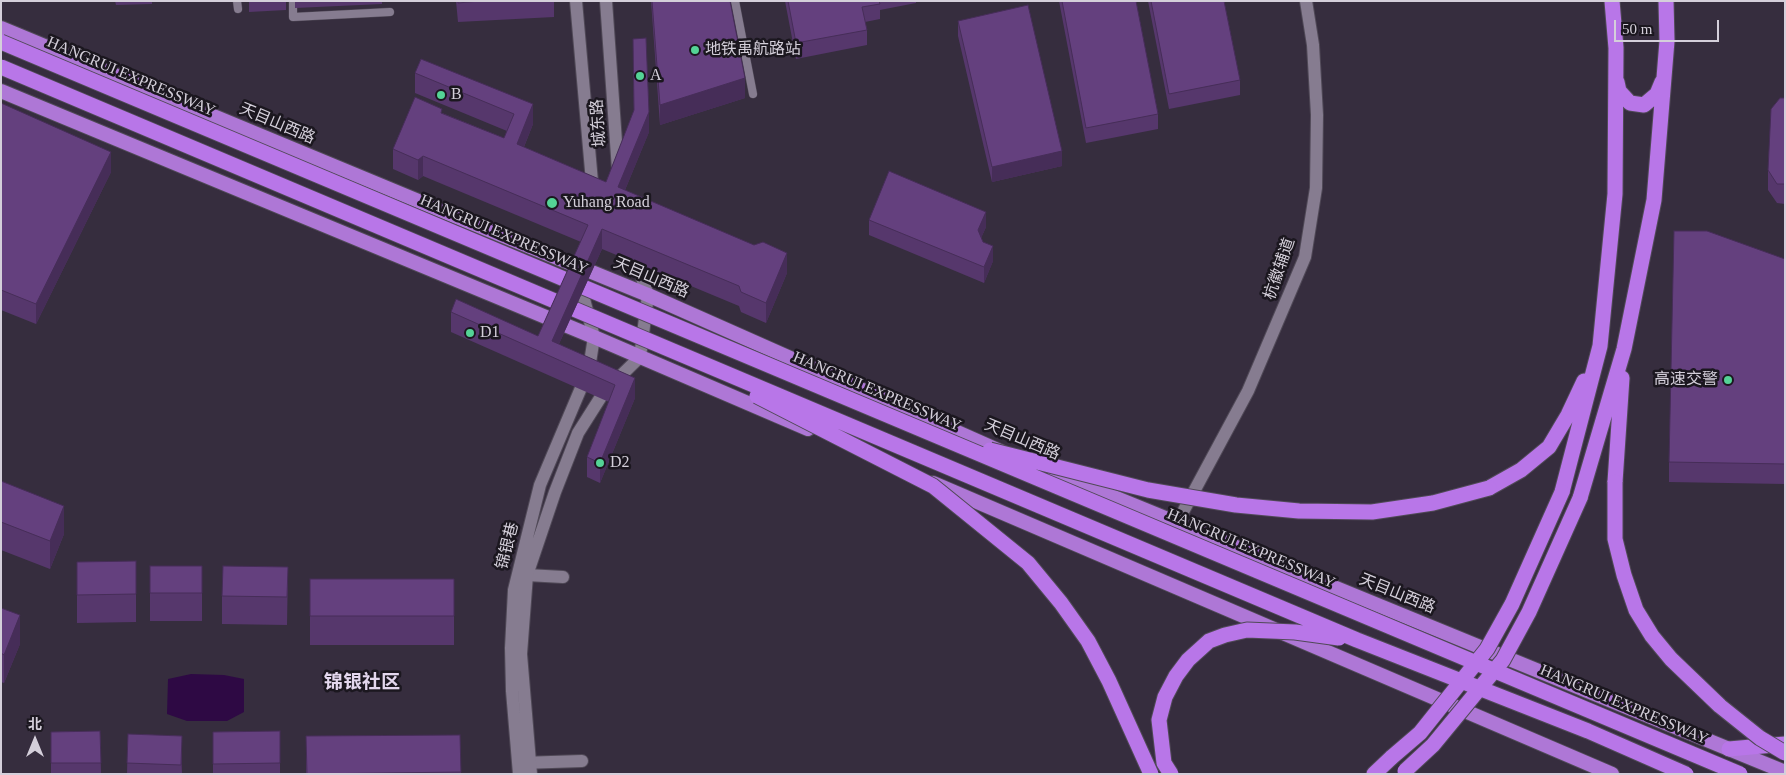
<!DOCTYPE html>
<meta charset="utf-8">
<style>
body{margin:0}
#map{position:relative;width:1786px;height:775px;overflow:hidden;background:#362d3e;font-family:"Times New Roman","Noto Sans SC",serif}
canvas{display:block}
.frame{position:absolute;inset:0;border:2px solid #d4cfda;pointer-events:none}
.north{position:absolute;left:10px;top:715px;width:50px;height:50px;-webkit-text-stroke:4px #1b171f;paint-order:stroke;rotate:0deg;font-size:14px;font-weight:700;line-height:20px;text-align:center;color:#d4cfda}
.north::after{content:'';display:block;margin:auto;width:18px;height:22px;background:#d4cfda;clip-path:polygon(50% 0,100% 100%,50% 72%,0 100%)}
.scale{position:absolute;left:1614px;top:20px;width:105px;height:22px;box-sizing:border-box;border:2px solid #d4cfda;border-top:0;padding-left:6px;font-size:15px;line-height:18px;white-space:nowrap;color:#d4cfda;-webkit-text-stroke:4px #1b171f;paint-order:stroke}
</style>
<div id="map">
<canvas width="1786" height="775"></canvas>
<div class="frame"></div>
<div class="north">北</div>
<div class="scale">50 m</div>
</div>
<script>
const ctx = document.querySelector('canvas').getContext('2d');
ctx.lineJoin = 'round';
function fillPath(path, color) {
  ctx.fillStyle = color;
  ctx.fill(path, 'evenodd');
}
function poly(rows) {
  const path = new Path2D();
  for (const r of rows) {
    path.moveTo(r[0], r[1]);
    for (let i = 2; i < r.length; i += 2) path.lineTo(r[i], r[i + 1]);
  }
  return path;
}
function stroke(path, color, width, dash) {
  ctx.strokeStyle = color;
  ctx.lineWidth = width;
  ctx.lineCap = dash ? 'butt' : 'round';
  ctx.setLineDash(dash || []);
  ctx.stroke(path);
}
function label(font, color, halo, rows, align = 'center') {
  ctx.font = font + ' "Times New Roman","Noto Sans SC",serif';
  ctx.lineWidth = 5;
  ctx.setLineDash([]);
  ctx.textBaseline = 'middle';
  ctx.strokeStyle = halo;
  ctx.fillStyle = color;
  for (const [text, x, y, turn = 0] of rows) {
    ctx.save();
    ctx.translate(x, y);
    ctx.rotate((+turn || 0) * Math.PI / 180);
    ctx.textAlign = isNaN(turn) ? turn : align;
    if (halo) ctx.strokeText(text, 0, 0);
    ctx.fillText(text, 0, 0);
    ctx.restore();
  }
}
const water = poly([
 [191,674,224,675,244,679,244,712,227,721,187,721,167,714,168,679]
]);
const service = poly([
 [237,1,238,9],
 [293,1,293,17,390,12],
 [735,1,753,94]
]);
const minor = poly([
 [521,582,527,575,563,577],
 [521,763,582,761]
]);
const tertiary = poly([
 [576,1,593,193],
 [606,1,618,170],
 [631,248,648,295,640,357],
 [579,280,594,337]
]);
const secondary = poly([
 [1177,523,1248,391,1305,257,1316,188,1317,115,1313,45,1306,1],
 [519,774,512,691,511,648,514,590,540,485,589,369,594,337],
 [531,774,521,654,527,575,555,492,578,433,604,392,640,357]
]);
const trunk = poly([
 [1,28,452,215,648,295,1002,452],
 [1,91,594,337,808,429],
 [1043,468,1785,772],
 [933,483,1612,774]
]);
const motorway = poly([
 [1617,82,1619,91,1630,103,1644,105,1657,94,1662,82],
 [1615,482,1622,378],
 [1489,488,1521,470,1549,447,1568,415,1584,381],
 [1562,492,1600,346,1615,194,1616,48,1612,1],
 [1580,498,1624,349,1654,200,1667,41,1666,1],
 [1729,749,1785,744],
 [1374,774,1392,757]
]);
const motorwayBridge = poly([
 [1,42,1740,774],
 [1,67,1357,640,1588,731,1686,774],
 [757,396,933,486,1028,563,1061,603,1088,641,1109,681,1151,774],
 [990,450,1148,490,1236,505,1299,511,1372,512,1433,503,1489,488],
 [1615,482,1615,539,1624,575,1636,610,1652,636,1671,659,1720,706,1760,738,1785,753],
 [1392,757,1420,733,1487,649,1512,604,1562,492],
 [1405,771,1433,745,1503,660,1529,612,1580,498],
 [1171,774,1164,763,1159,720,1165,697,1176,676,1188,660,1209,641,1225,635,1247,630,1295,632,1339,638]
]);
const wall = poly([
 [115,1,152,1,152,4,116,5],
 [249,1,286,1,286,10,249,12],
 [295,1,382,1,382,4,295,8],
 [456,1,554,1,554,17,458,22],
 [651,1,730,1,745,98,660,125],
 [785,1,916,1,916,3,880,10,880,19,865,22,867,30,867,45,796,59],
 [1059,1,1136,1,1158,114,1158,129,1086,143],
 [1148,1,1224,1,1240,80,1240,95,1169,109],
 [958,21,1062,166,992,182,958,36],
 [633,39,649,132,625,190,787,273,766,323,741,312,739,306,602,249,559,344,635,398,600,483,587,477,587,457,609,402,451,332,451,312,538,336,581,242,423,176,418,180,393,169,393,149,442,113,504,138,507,131,415,93,415,73,421,59,533,124,524,147,606,182,634,111],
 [1785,98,1785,204,1777,203,1768,190,1768,170],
 [1,103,111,172,36,324,1,310],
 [869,220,986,227,981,238,993,261,984,283,869,235],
 [1785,259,1785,484,1669,482,1669,462],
 [1,481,64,534,50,569,1,550],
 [77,562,136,594,136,622,77,623],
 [150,566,202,566,202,621,150,621],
 [288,567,287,625,222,624,222,596],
 [310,579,454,579,454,645,310,645],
 [1,608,20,644,4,683,1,682],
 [100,731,101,774,51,774,51,732],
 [280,731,280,774,213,774,213,732],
 [128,734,182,736,182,774,127,774],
 [306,736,461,772,461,774,306,774]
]);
const shadedWall = poly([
 [745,78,745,98,660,125,660,105],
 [533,104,533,124,517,164,517,144],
 [649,112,649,132,618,207,618,187],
 [1062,151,1062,166,992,182,992,167],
 [111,152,111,172,36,324,36,304],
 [423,156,423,176,418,180,418,160],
 [986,212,986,227,978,245,978,230],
 [602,229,602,249,553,357,552,341],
 [993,246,993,261,984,283,984,267],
 [787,253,787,273,766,323,766,303],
 [635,378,635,398,600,483,600,463],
 [64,506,64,534,50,569,50,541],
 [20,615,20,644,4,683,4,655],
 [182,736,182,764,181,774]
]);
const building = poly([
 [458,1,479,1,458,3,458,1],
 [652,1,730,1,745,78,660,105,652,1],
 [788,1,879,1,880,4,862,7,867,30,796,43,788,1],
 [1062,1,1136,1,1158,114,1086,128,1062,1],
 [1151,1,1224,1,1240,80,1169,94,1151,1],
 [1028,5,1062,151,992,167,958,21,1028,5],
 [646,38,649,112,618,187,754,245,763,242,787,253,766,303,741,292,739,286,602,229,552,341,635,378,600,463,587,457,615,385,451,312,456,299,538,336,588,225,423,156,418,160,393,149,415,97,442,109,441,113,504,138,514,114,415,73,421,59,533,104,517,144,606,182,634,110,633,39,646,38],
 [1780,98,1785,98,1785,184,1777,184,1768,170,1771,109,1780,98],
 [1,103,111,152,36,304,1,290,1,103],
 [889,171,986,212,978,230,983,242,993,246,984,267,869,220,889,171],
 [1674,231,1707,231,1785,259,1785,464,1669,462,1674,231],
 [1,481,64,506,50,541,1,522,1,481],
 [136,561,136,594,77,595,77,562,136,561],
 [150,566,202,566,202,593,150,593,150,566],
 [223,566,288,567,287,597,222,596,223,566],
 [310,579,454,579,454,616,310,616,310,579],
 [1,608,20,615,4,655,1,653,1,608],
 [100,731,101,763,51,763,51,732,100,731],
 [280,731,280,763,213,764,213,732,280,731],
 [128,734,182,736,181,765,127,763,128,734],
 [460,735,461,772,307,774,306,736,460,735]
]);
const markers = [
 [695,50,5,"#54d396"],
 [640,76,5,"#54d396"],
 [441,95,5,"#54d396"],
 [552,203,6,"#54d396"],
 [470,333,5,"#54d396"],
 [1728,380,5,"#54d396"],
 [600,463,5,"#54d396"]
];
const poiNames = [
 ["地铁禹航路站",705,50],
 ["A",650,76],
 ["B",451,95],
 ["Yuhang Road",563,203],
 ["D1",480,333],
 ["高速交警",1718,380,"right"],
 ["D2",610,463]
];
const streetNames = [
 ["HANGRUI EXPRESSWAY",131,77,23],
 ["城东路",599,123,-94],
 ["天目山西路",277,124,23],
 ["HANGRUI EXPRESSWAY",504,235,23],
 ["杭徽辅道",1280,269,-71],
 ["天目山西路",651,278,23],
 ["HANGRUI EXPRESSWAY",877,392,23],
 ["天目山西路",1022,440,23],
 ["锦银巷",508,546,-76],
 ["HANGRUI EXPRESSWAY",1251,549,23],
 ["天目山西路",1397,594,22],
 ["HANGRUI EXPRESSWAY",1624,705,23]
];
const quarterNames = [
 ["锦银社区",362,683]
];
fillPath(water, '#2e0944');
stroke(service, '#504957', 9);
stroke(minor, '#504957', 14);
stroke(tertiary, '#504957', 14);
stroke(secondary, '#504957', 14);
stroke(trunk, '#504957', 16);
stroke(motorway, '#504957', 17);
stroke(service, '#867c90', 8);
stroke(minor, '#867c90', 12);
stroke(tertiary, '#867c90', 12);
stroke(secondary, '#867c90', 12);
stroke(trunk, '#ae77d6', 14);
stroke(motorway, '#b876e8', 15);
stroke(motorwayBridge, '#504957', 17, []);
stroke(motorwayBridge, '#b876e8', 15);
fillPath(wall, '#56376c');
fillPath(shadedWall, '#462d58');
fillPath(building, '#64407e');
stroke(building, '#462d58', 1);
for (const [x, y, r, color] of markers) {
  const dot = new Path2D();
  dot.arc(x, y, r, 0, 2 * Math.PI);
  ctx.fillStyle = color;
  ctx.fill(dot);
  stroke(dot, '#1b171f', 2);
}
label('16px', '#d4cfda', '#1b171f', poiNames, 'left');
label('16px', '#d4cfda', '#1b171f', streetNames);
label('bold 19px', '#e3d7ed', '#1b171f', quarterNames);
</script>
